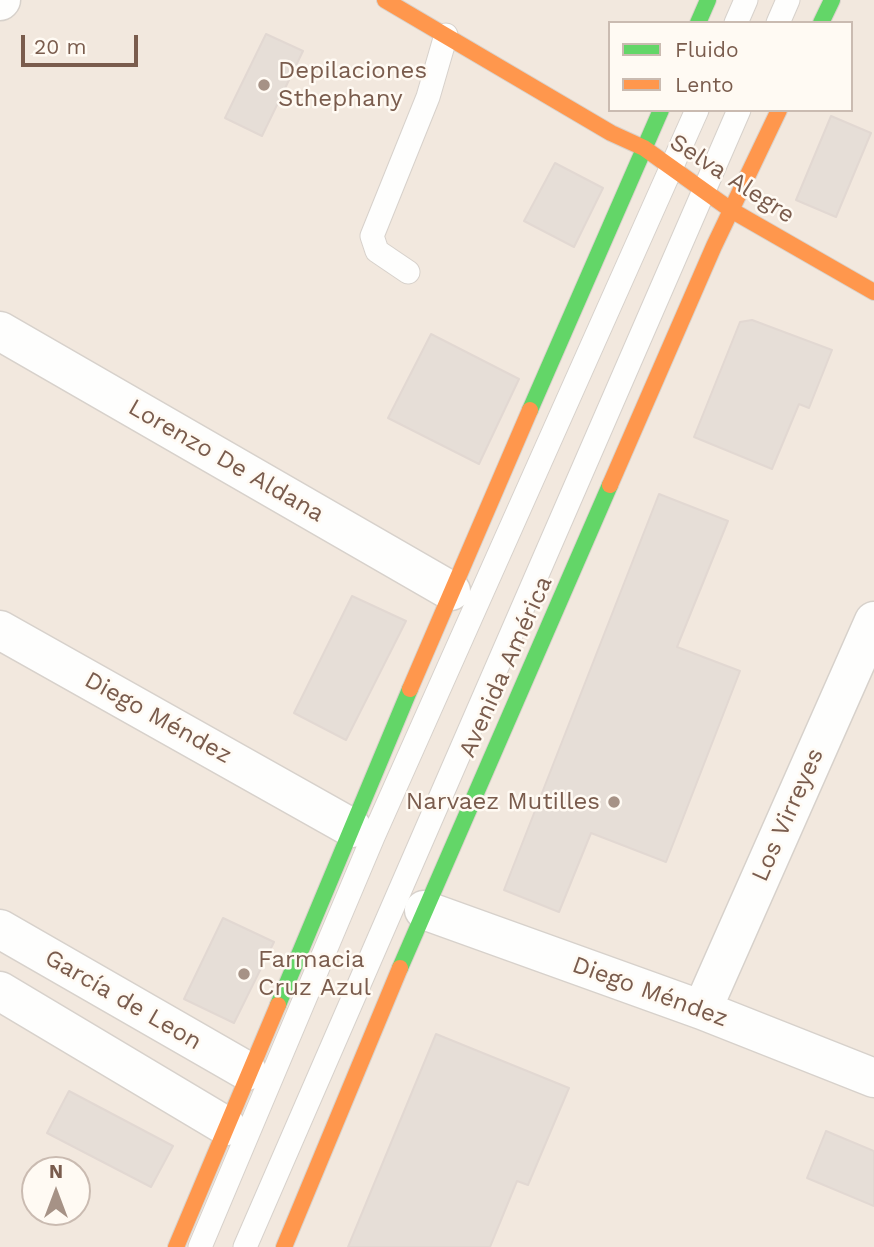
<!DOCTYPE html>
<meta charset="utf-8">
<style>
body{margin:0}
#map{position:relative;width:874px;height:1247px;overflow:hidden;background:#f9f5f0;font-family:"Work Sans",sans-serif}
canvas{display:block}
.legend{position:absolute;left:608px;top:21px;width:245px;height:91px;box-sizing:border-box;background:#fffaf3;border:2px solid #cabbb1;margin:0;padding:9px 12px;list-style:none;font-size:21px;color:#7a5c4d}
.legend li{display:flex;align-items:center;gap:14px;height:35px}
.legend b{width:35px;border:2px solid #cabbb1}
.north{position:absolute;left:21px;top:1156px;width:70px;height:70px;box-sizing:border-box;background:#fffaf3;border:2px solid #cabbb1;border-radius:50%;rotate:0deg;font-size:19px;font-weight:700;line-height:28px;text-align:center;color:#7a5c4d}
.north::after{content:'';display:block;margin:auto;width:24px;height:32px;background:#a69286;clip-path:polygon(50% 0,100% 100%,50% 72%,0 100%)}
.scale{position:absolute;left:21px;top:35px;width:117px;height:32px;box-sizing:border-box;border:4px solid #7a5c4d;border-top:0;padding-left:9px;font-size:21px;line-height:24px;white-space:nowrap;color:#7a5c4d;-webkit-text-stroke:5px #fffaf3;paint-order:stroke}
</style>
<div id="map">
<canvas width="874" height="1247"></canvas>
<ul class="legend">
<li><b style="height:9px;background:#63d668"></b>Fluido</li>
<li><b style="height:9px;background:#ff974d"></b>Lento</li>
</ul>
<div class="north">N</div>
<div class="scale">20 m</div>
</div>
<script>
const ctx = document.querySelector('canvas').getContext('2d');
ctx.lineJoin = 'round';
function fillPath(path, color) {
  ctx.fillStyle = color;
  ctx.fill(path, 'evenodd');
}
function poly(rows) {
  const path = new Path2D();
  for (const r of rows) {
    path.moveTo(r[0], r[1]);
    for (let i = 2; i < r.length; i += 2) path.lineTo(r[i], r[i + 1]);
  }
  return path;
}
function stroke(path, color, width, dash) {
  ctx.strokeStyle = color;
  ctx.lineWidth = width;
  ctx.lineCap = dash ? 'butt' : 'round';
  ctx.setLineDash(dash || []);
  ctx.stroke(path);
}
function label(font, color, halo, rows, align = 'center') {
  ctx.font = font + ' "Work Sans",sans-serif';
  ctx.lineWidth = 5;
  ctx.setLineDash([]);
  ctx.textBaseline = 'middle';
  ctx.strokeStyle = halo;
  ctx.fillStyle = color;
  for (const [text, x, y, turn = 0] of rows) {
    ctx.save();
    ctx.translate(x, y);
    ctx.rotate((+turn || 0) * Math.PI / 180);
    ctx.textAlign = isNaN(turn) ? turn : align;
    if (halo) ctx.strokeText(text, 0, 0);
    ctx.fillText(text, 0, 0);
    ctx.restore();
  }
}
const residential = poly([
 [0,0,874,0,874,1247,0,1247],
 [610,23,851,23,851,110,610,110],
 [35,1170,77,1170,77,1212,35,1212]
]);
const building = poly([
 [266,34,303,51,262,136,225,118,266,34],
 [831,116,871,133,836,217,796,200,831,116],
 [555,163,603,188,574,247,524,221,555,163],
 [752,320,832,350,809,408,799,404,772,469,694,437,740,322,752,320],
 [431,334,519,379,479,464,388,418,431,334],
 [659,494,728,521,677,647,740,671,666,862,591,833,559,912,504,890,659,494],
 [352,596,406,621,346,740,294,713,352,596],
 [223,918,274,942,234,1023,184,999,223,918],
 [436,1034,569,1088,528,1185,517,1181,490,1247,348,1247,436,1034],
 [69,1091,173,1146,151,1187,47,1133,69,1091],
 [826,1131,874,1151,874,1206,807,1178,826,1131]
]);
const lane = poly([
 [736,23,746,0],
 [778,23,788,0],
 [408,272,377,251,372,236,428,97,446,35],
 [200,1247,373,837,697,110],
 [245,1247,739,110]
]);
const street = poly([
 [0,1,1,0],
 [0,331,451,591],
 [0,630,352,828],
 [424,910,702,1010,874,1078],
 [0,929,247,1071],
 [0,991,226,1126],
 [702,1010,874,621]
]);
const fast = poly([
 [698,23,708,0],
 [821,23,832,0],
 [530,410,661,110],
 [400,968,610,485],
 [278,1005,410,689]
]);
const slow = poly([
 [385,0,611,133,644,148,731,210,874,292],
 [610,485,714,246,779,110],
 [410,689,530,410],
 [176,1247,278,1005],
 [284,1247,400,968]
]);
const markers = [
 [264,85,7,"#a69286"],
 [614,802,7,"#a69286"],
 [244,974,7,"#a69286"]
];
const poiNames = [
 ["Depilaciones",278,71],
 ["Sthephany",278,99],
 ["Narvaez Mutilles",600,802,"right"],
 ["Farmacia",258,960],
 ["Cruz Azul",258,988]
];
const streetNames = [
 ["Selva Alegre",732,179,33],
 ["Lorenzo De Aldana",226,461,30],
 ["Avenida América",506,667,-66],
 ["Diego Méndez",158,718,29],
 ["Los Virreyes",788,815,-66],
 ["Diego Méndez",650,992,20],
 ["García de Leon",123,1000,30]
];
fillPath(residential, '#f2e8de');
fillPath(building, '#e6ded7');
stroke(building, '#e2d8d2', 2);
stroke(lane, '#d7d1cb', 25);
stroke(street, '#d7d1cb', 41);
stroke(fast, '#d9d2cb', 18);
stroke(slow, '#d9d2cb', 18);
stroke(lane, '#fefefd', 23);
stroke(street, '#fefefd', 38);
stroke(fast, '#63d668', 16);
stroke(slow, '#ff974d', 16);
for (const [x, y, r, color] of markers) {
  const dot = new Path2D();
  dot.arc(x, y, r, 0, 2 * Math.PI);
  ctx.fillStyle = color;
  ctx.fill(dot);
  stroke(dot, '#fffaf3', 2.5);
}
label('24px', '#7a5c4d', '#fffaf3', poiNames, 'left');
label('24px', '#7a5c4d', '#fffaf3', streetNames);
</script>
